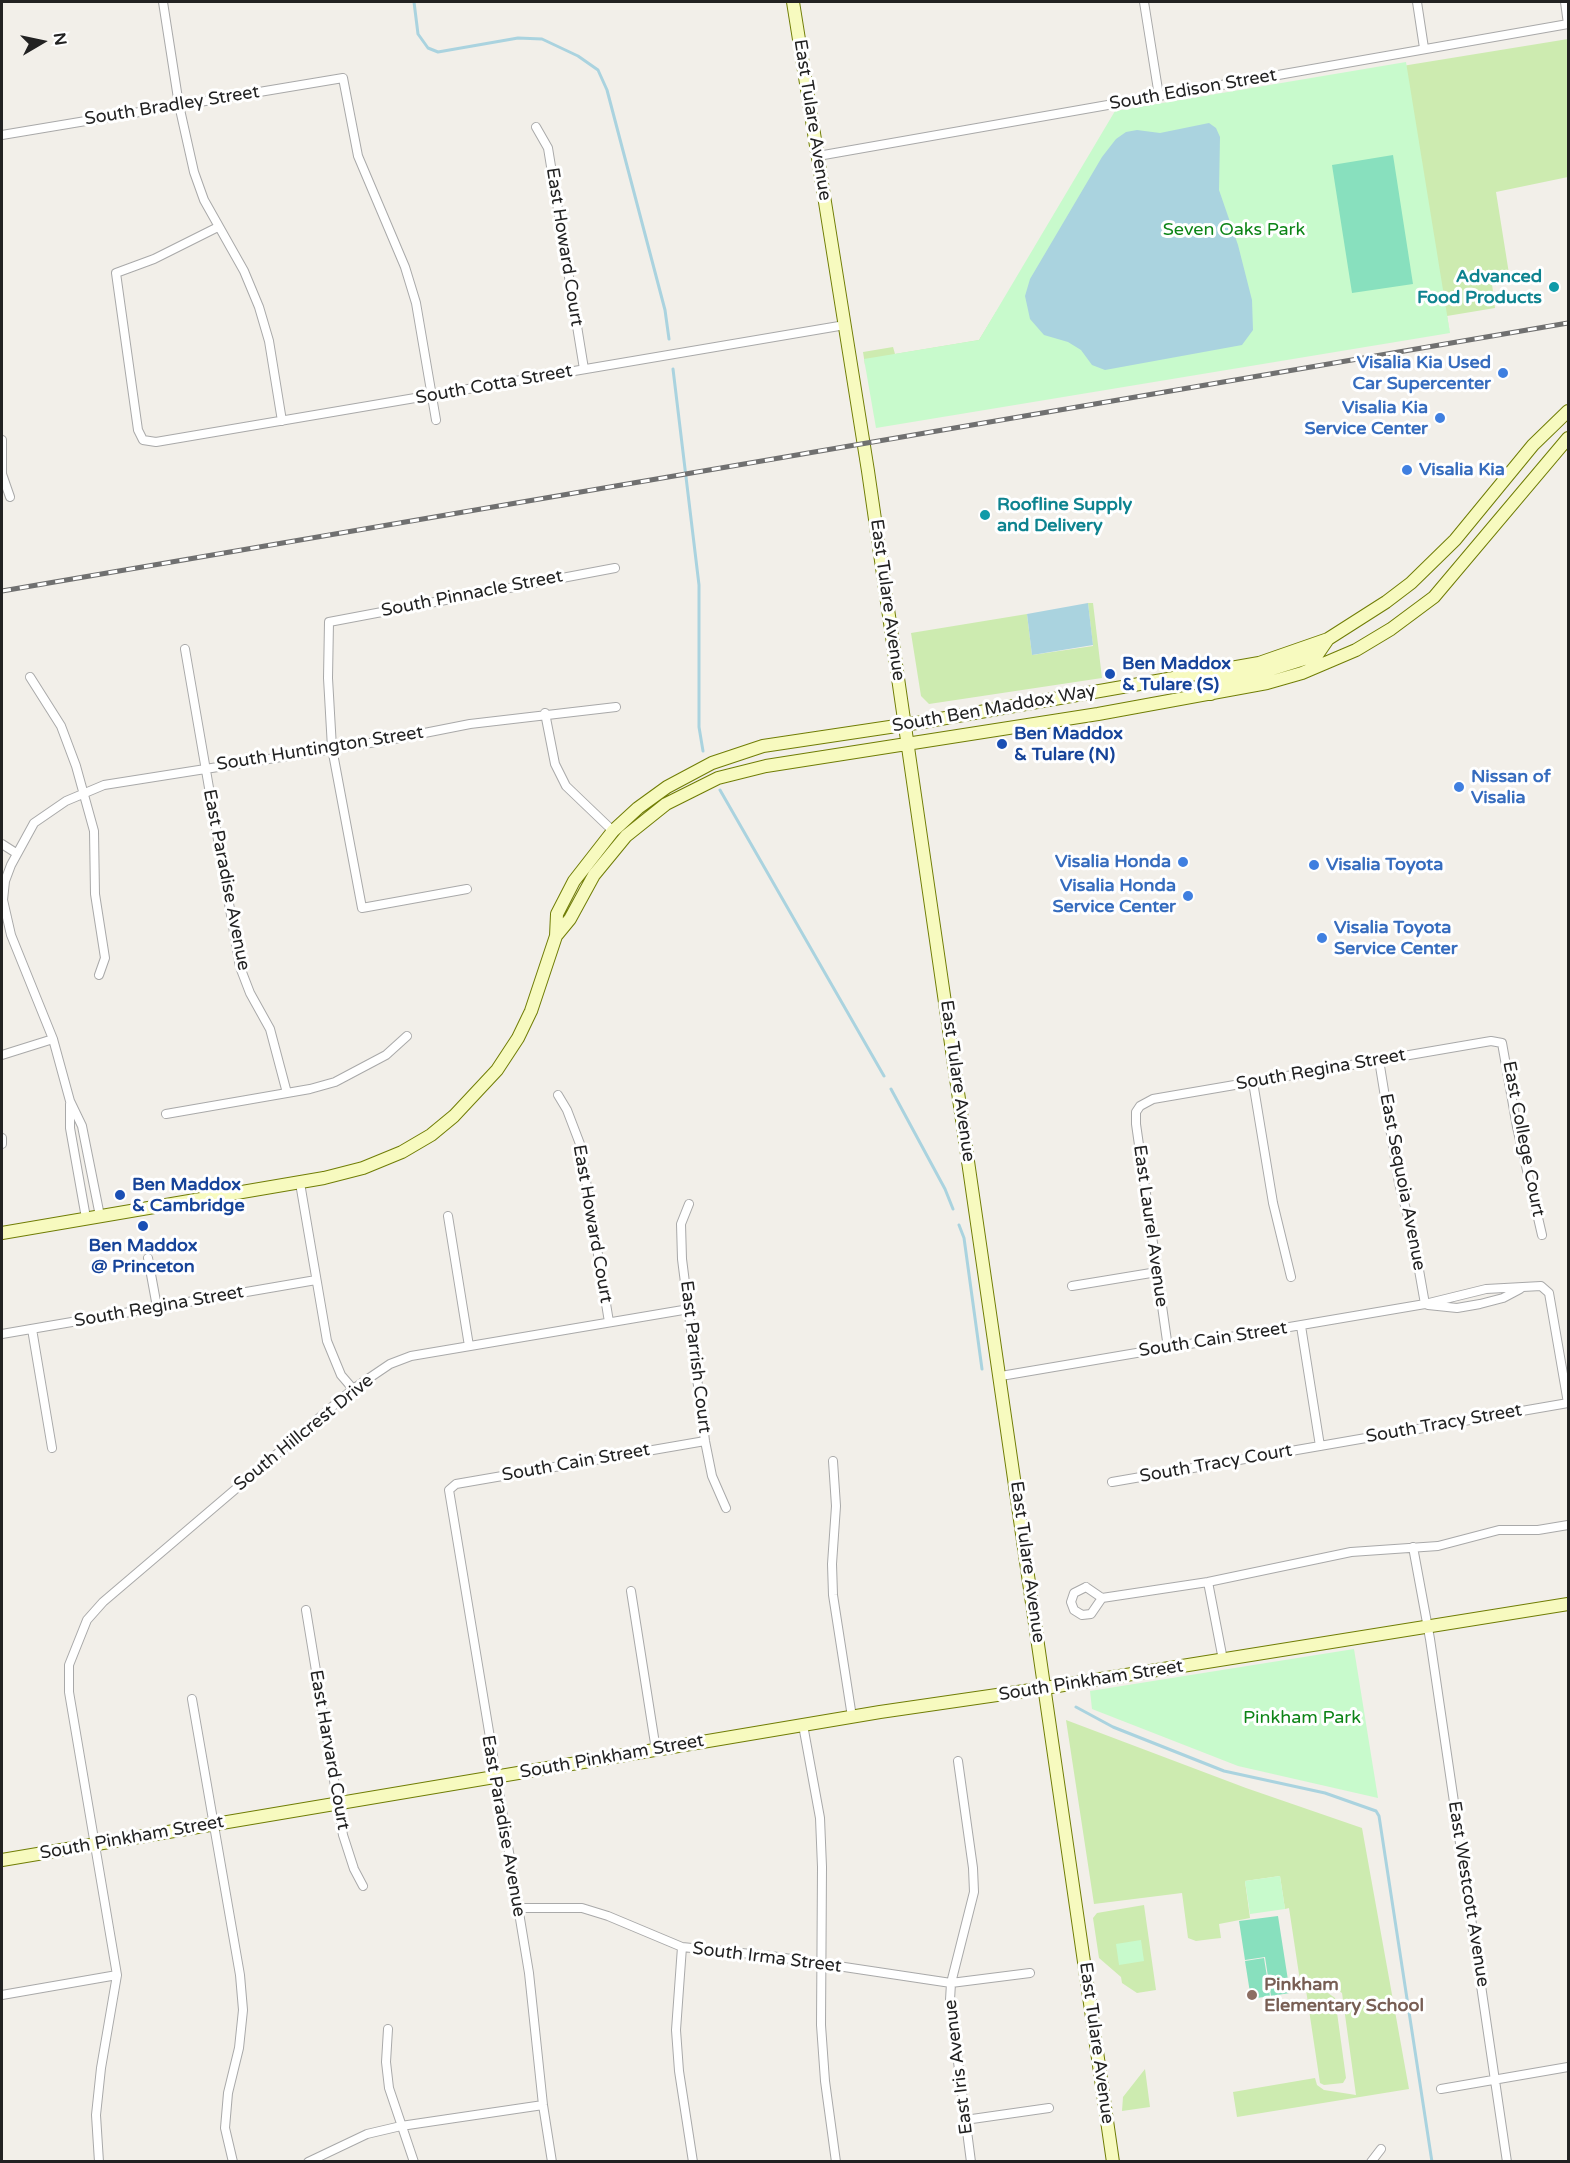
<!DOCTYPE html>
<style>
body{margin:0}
#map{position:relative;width:1570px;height:2163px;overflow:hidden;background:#f2efe9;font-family:"Varela Round",sans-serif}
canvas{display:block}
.frame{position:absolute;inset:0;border:3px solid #222;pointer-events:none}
.north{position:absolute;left:12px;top:12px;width:60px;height:60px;-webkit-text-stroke:4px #fff;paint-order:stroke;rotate:81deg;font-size:16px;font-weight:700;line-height:24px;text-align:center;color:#222}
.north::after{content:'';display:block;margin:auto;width:21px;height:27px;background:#222;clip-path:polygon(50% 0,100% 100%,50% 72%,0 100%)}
</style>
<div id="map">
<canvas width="1570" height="2163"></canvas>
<div class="frame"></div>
<div class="north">N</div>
</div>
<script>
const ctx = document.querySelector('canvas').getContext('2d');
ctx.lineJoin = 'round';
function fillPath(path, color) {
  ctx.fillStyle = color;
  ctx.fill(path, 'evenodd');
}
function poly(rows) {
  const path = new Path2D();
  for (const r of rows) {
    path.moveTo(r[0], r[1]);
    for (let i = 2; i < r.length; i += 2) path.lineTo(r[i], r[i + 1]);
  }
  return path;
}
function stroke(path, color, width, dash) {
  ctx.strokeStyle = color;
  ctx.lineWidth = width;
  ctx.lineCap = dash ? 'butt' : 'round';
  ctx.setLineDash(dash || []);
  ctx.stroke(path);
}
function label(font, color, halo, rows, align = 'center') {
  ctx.font = font + ' "Varela Round",sans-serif';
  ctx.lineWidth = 6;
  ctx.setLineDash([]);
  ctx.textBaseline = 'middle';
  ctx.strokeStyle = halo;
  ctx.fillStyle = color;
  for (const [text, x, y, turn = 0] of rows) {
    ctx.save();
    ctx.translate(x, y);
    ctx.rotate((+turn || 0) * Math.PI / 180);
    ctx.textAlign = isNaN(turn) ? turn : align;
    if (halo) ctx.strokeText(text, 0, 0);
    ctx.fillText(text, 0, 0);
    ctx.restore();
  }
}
const grass = poly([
 [1568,39,1568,177,1496,192,1510,280,1492,284,1495,308,1447,316,1450,333,1396,67],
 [996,312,1005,338,865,365,863,352,893,347,895,354,979,340],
 [1088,603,1093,603,1102,678,929,704,921,696,911,633,1027,614,1032,655,1093,646],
 [1066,1720,1246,1788,1362,1828,1409,2089,1237,2117,1233,2092,1315,2078,1317,2085,1324,2090,1356,2095,1342,1993,1321,1978,1300,1981,1289,1908,1285,1909,1280,1876,1245,1881,1250,1918,1219,1924,1221,1938,1212,1939,1196,1941,1188,1938,1182,1893,1094,1904],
 [1144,1905,1156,1990,1137,1993,1122,1983,1121,1977,1099,1958,1093,1918,1097,1913],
 [1321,1988,1335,1998,1346,2078,1343,2083,1324,2085,1320,2083,1306,1990],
 [1145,2069,1150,2107,1122,2111,1123,2097]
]);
const park = poly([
 [1406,62,1450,333,876,428,864,359,979,340,1115,111],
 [1354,1649,1378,1798,1238,1766,1092,1709,1090,1691],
 [1280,1876,1285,1909,1250,1914,1245,1881],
 [1141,1940,1144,1961,1119,1965,1116,1944]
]);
const pitch = poly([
 [1393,155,1413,284,1352,293,1332,165],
 [1278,1916,1290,1993,1271,1996,1265,1957,1245,1960,1239,1921],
 [1264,1958,1270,1996,1251,1999,1245,1961]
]);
const water = poly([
 [1209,123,1216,128,1220,137,1219,190,1238,245,1252,300,1253,330,1242,345,1105,370,1092,365,1081,350,1068,342,1044,335,1030,319,1025,296,1030,279,1102,157,1116,139,1126,132,1137,130,1160,133],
 [1088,603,1093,645,1032,655,1027,614]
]);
const stream = poly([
 [414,2,418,34,428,48,438,52,518,38,542,39,578,56,598,70,607,90,665,310,669,339],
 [673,369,699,585,699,727,703,751],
 [720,790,884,1076],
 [891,1089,945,1189,953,1209],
 [959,1225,964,1238,982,1369],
 [1076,1707,1113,1727,1224,1771,1325,1793,1376,1811,1379,1816,1432,2162]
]);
const street = poly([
 [163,2,179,105,194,172,204,200,244,271,259,307,269,341,282,421],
 [1144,2,1159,96],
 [1417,2,1424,48],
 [536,127,548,148,584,369],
 [2,135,343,78,358,156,405,267,416,303,436,420],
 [818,156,1568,24,1565,2],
 [218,227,154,259,116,273,138,430,143,440,156,442,845,325],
 [2,440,2,474,10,497],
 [185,649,240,967,250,993,270,1029,287,1093],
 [30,677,61,726,76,766,94,831,95,894,105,958,99,975],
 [545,713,555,764,566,786,613,831],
 [2,844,16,853],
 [467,889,362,908,332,748,328,678,329,622,615,568],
 [2,1055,53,1039],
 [1379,1060,1399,1183,1413,1236,1425,1304],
 [1253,1082,1273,1203,1291,1277],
 [558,1095,567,1110,580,1144,609,1322],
 [70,1104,70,1128,86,1218],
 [166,1114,310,1089,335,1082,386,1055,407,1036],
 [2,1138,2,1144],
 [300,1183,327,1341,341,1375,353,1389],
 [689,1204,681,1224,682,1259,705,1441,712,1476,726,1508],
 [100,1216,82,1126,70,1101,53,1039,11,935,3,900,5,881,11,865,34,823,66,801,104,785,389,740,470,724,616,707],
 [448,1216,469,1346],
 [148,1258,157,1307],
 [1072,1286,1157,1272],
 [1428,1305,1457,1308,1480,1304,1503,1298,1520,1289],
 [1301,1326,1320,1446],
 [32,1329,52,1448],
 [2,1334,316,1280],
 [1168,1348,1136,1124,1136,1112,1140,1106,1153,1099,1491,1041,1502,1043,1517,1127,1542,1235],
 [1001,1376,1425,1304,1486,1289,1541,1286,1549,1293,1568,1403],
 [833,1461,836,1506,832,1564,833,1595,852,1717],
 [1112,1482,1568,1403],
 [1413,1547,1430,1639,1507,2162],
 [1208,1582,1223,1660],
 [1086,1587,1102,1598,1091,1614,1082,1615,1074,1610,1071,1602,1074,1593,1086,1587],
 [631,1591,656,1750],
 [1102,1598,1208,1582,1351,1552,1438,1546,1499,1530,1538,1530,1568,1525],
 [306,1610,343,1835,354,1869,363,1886],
 [192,1699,240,1975,243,2010,239,2048,228,2093,225,2128,233,2162],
 [803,1725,820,1818,822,1867,821,2025,825,2081,836,2162],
 [958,1761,973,1868,974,1892,951,1983,950,2000,971,2162],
 [517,1908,582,1908,608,1916,682,1947,771,1956,951,1983,1030,1973],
 [682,1947,676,2030,679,2071,693,2162],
 [2,1995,117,1975],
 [388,2029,386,2062,389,2088,414,2162],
 [1441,2089,1568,2067],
 [965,2120,1049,2108],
 [99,2162,96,2115,101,2068,117,1975,69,1692,69,1665,87,1620,103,1602,353,1389,390,1364,411,1356,689,1309],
 [308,2162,367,2134,401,2126,543,2105],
 [552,2162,543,2105,529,1973,449,1490,456,1484,705,1441],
 [1371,2162,1381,2149]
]);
const secondary = poly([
 [793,2,868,471,1113,2162],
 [1211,694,1214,685,1220,682,1253,675,1317,655,1328,639],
 [556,936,570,919,594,875,626,836,666,804,718,778,766,766,1098,714,1267,683,1302,673,1356,650,1391,629,1434,597,1568,438],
 [2,1233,324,1178,363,1168,402,1152,431,1135,454,1116,497,1070,518,1038,531,1011,556,936,557,914,574,881,613,831,638,808,667,787,712,763,763,746,923,722,1259,663,1328,639,1386,602,1411,583,1455,540,1533,445,1568,411],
 [2,1860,880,1712,1045,1688,1568,1604]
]);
const rail = poly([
 [2,591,1568,323]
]);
const markers = [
 [1554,287,6,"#0f9aa8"],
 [1503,373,6,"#3f7fe0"],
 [1440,418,6,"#3f7fe0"],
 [1407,470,6,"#3f7fe0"],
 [985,515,6,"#0f9aa8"],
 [1110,674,6,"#1a4fb4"],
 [1002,744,6,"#1a4fb4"],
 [1459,787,6,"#3f7fe0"],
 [1183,862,6,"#3f7fe0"],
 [1314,865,6,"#3f7fe0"],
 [1188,896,6,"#3f7fe0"],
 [1322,938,6,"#3f7fe0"],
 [120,1195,6,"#1a4fb4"],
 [143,1226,6,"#1a4fb4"],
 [1252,1995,6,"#8d6e63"]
];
const streetNames = [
 ["South Edison Street",1193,90,-10],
 ["South Bradley Street",172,106,-9],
 ["East Tulare Avenue",812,120,81],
 ["East Howard Court",564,247,81],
 ["South Cotta Street",494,385,-10],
 ["South Pinnacle Street",472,594,-11],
 ["East Tulare Avenue",887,600,82],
 ["South Ben Maddox Way",994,709,-10],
 ["South Huntington Street",320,749,-9],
 ["East Paradise Avenue",226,880,79],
 ["South Regina Street",1321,1070,-10],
 ["East Tulare Avenue",957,1081,82],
 ["East College Court",1523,1139,79],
 ["East Sequoia Avenue",1402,1182,79],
 ["East Howard Court",592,1224,80],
 ["East Laurel Avenue",1150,1226,82],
 ["South Regina Street",159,1307,-10],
 ["South Cain Street",1213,1340,-9],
 ["East Parrish Court",695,1357,83],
 ["South Tracy Street",1444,1424,-10],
 ["South Hillcrest Drive",304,1433,-39],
 ["South Cain Street",576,1463,-10],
 ["South Tracy Court",1216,1464,-10],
 ["East Tulare Avenue",1027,1562,82],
 ["South Pinkham Street",1091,1681,-9],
 ["East Harvard Court",329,1750,80],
 ["South Pinkham Street",612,1757,-10],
 ["East Paradise Avenue",503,1826,80],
 ["South Pinkham Street",132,1838,-10],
 ["East Westcott Avenue",1468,1894,81],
 ["South Irma Street",767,1958,7],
 ["East Tulare Avenue",1096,2043,82],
 ["East Iris Avenue",959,2067,-97]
];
const parkNames = [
 ["Seven Oaks Park",1234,230],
 ["Pinkham Park",1302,1718]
];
const cultureNames = [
 ["Advanced",1542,277],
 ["Food Products",1542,298],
 ["Roofline Supply",997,505,"left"],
 ["and Delivery",997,526,"left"]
];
const shopNames = [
 ["Visalia Kia Used",1491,363],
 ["Car Supercenter",1491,384],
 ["Visalia Kia",1428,408],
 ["Service Center",1428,429],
 ["Visalia Kia",1419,470,"left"],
 ["Nissan of",1471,777,"left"],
 ["Visalia",1471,798,"left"],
 ["Visalia Honda",1171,862],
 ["Visalia Toyota",1326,865,"left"],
 ["Visalia Honda",1176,886],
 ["Service Center",1176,907],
 ["Visalia Toyota",1334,928,"left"],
 ["Service Center",1334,949,"left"]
];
const transitNames = [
 ["Ben Maddox",1122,664],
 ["& Tulare (S)",1122,685],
 ["Ben Maddox",1014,734],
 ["& Tulare (N)",1014,755],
 ["Ben Maddox",132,1185],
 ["& Cambridge",132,1206],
 ["Ben Maddox",143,1246,"center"],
 ["@ Princeton",143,1267,"center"]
];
const educationNames = [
 ["Pinkham",1264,1985],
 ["Elementary School",1264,2006]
];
fillPath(grass, '#cdebb0');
fillPath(park, '#c8facc');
fillPath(pitch, '#88e0be');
fillPath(water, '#aad3df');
stroke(stream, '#aad3df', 3);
stroke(street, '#a9a9a9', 10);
stroke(secondary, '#707d05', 14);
stroke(street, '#fff', 8);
stroke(secondary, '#f7fabf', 12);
stroke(rail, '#707070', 5);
stroke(rail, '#fff', 3, [9]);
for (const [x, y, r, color] of markers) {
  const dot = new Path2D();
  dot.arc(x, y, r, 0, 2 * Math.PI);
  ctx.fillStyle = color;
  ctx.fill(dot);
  stroke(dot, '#fff', 2);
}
label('18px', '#222', '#fff', streetNames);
label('18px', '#0c8416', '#fff', parkNames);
label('bold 18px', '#0d838f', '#fff', cultureNames, 'right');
label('bold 18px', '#366cbe', '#fff', shopNames, 'right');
label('bold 18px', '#164399', '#fff', transitNames, 'left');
label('bold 18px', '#785e54', '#fff', educationNames, 'left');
</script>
